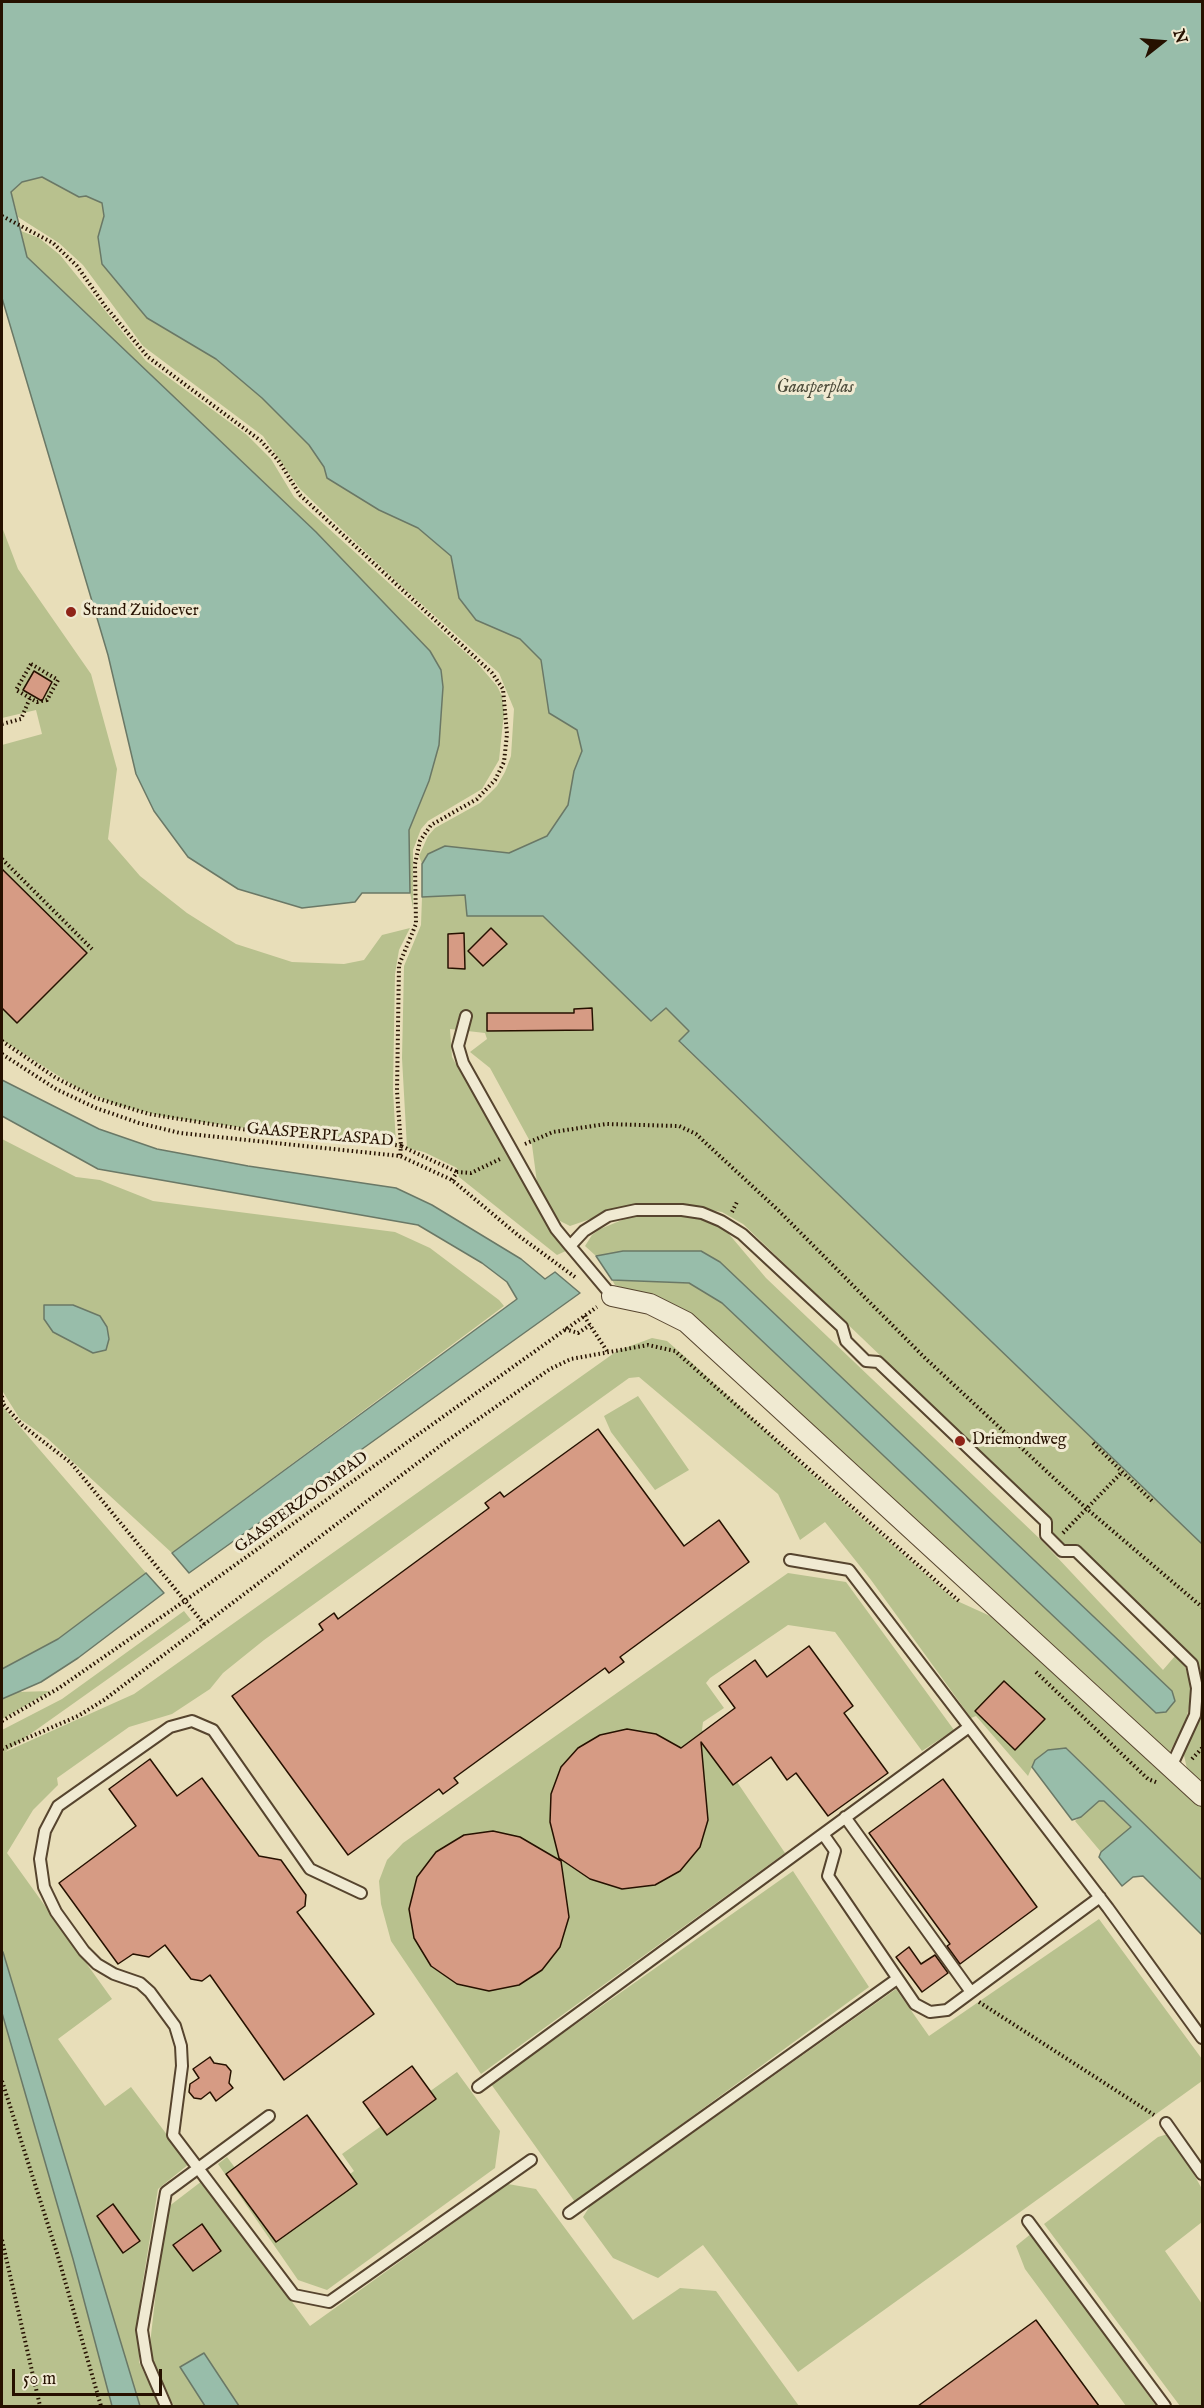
<!DOCTYPE html>
<style>
body{margin:0}
#map{position:relative;width:1204px;height:2408px;overflow:hidden;background:#e8deb9;font-family:"IM FELL English",serif}
canvas{display:block}
.frame{position:absolute;inset:0;border:3px solid #261100;pointer-events:none}
.north{position:absolute;left:1132px;top:12px;width:60px;height:60px;-webkit-text-stroke:4px #f0ead2;paint-order:stroke;rotate:73deg;font-size:16px;font-weight:700;line-height:24px;text-align:center;color:#261100}
.north::after{content:'';display:block;margin:auto;width:21px;height:27px;background:#261100;clip-path:polygon(50% 0,100% 100%,50% 72%,0 100%)}
.scale{position:absolute;left:12px;top:2369px;width:150px;height:27px;box-sizing:border-box;border:3px solid #261100;border-top:0;padding-left:8px;font-size:18px;line-height:21px;white-space:nowrap;color:#261100;-webkit-text-stroke:4px #f0ead2;paint-order:stroke}
</style>
<div id="map">
<canvas width="1204" height="2408"></canvas>
<div class="frame"></div>
<div class="north">N</div>
<div class="scale">50 m</div>
</div>
<script>
const ctx = document.querySelector('canvas').getContext('2d');
ctx.lineJoin = 'round';
function fillPath(path, color) {
  ctx.fillStyle = color;
  ctx.fill(path, 'evenodd');
}
function poly(rows) {
  const path = new Path2D();
  for (const r of rows) {
    path.moveTo(r[0], r[1]);
    for (let i = 2; i < r.length; i += 2) path.lineTo(r[i], r[i + 1]);
  }
  return path;
}
function stroke(path, color, width, dash) {
  ctx.strokeStyle = color;
  ctx.lineWidth = width;
  ctx.lineCap = dash ? 'butt' : 'round';
  ctx.setLineDash(dash || []);
  ctx.stroke(path);
}
function label(font, color, halo, rows, align = 'center') {
  ctx.font = font + ' "IM FELL English",serif';
  ctx.lineWidth = 6;
  ctx.setLineDash([]);
  ctx.textBaseline = 'middle';
  ctx.strokeStyle = halo;
  ctx.fillStyle = color;
  for (const [text, x, y, turn = 0] of rows) {
    ctx.save();
    ctx.translate(x, y);
    ctx.rotate((+turn || 0) * Math.PI / 180);
    ctx.textAlign = isNaN(turn) ? turn : align;
    if (halo) ctx.strokeText(text, 0, 0);
    ctx.fillText(text, 0, 0);
    ctx.restore();
  }
}
const green = poly([
 [42,177,79,197,86,196,102,203,105,216,98,237,102,264,147,318,216,359,262,398,309,445,324,467,327,478,379,510,418,528,451,556,459,598,476,620,520,639,541,660,549,713,577,730,582,751,575,771,568,805,547,836,509,853,445,846,428,854,422,864,419,856,428,836,435,828,480,803,497,786,505,772,511,756,514,709,499,673,399,584,300,489,263,436,143,346,83,265,59,243,18,217,11,192,22,182],
 [21,231,39,238,60,255,146,361,247,435,271,459,294,497,477,663,497,686,502,696,504,713,499,760,482,789,428,821,421,829,413,850,413,908,409,887,407,843,409,830,429,782,443,687,441,669,430,651,316,532,27,257],
 [2,527,18,569,91,674,117,769,108,839,140,876,187,913,236,944,292,962,344,964,364,960,382,935,410,928,399,950,395,974,393,1090,396,1144,288,1134,167,1117,118,1105,76,1087,2,1040,2,745,42,734,36,710,2,718],
 [465,895,467,916,543,916,651,1020,666,1008,689,1031,679,1042,1202,1544,1202,1686,1196,1661,1183,1646,1078,1545,1063,1546,1052,1535,1052,1520,743,1224,722,1212,675,1204,628,1206,570,1226,554,1218,538,1190,532,1145,490,1068,470,1052,487,1039,485,1033,450,1029,452,1057,550,1230,568,1250,557,1255,459,1177,457,1168,424,1152,407,1148,402,1058,404,966,421,925,422,897],
 [2,1139,76,1177,100,1180,153,1201,395,1232,430,1248,499,1300,504,1306,172,1553,47,1438,20,1419,3,1392],
 [641,1216,696,1217,723,1227,766,1278,1040,1539,1163,1670,1175,1656,1185,1666,1193,1692,1185,1723,1168,1755,1122,1708,702,1325,671,1304,615,1285,612,1280,689,1283,722,1303,1156,1713,1175,1701,1172,1691,720,1262,701,1251,623,1251,596,1256,585,1246,592,1235,600,1229,627,1218],
 [652,1338,667,1341,690,1361,827,1488,955,1600,999,1620,1202,1806,1202,1880,1067,1748,1035,1760,1028,1776,976,1716,971,1718,871,1580,825,1522,800,1540,778,1494,639,1377,629,1378,264,1640,223,1673,210,1689,172,1714,129,1727,57,1778,58,1785,33,1810,7,1853,112,1999,58,2039,105,2106,131,2087,189,2164,158,2189,140,2299,139,2362,160,2406,2,2406,2,1730,62,1699,184,1611,191,1620,5,1752,134,1694,617,1351],
 [638,1396,689,1470,655,1490,611,1432,604,1416],
 [2,1406,146,1573,58,1639,2,1669],
 [788,1573,846,1582,954,1730,922,1751,835,1632,788,1625,710,1678,706,1683,724,1708,703,1722,702,1730,785,1853,481,2074,391,1941,381,1904,379,1881,387,1860,403,1843],
 [50,1691,6,1717,2,1719,2,1699,18,1692],
 [1202,1709,1202,1786,1188,1773,1183,1751],
 [1099,1801,1104,1801,1131,1828,1101,1852,1075,1821],
 [793,1871,869,1987,575,2202,491,2084],
 [1099,1919,1202,2059,1202,2081,798,2372,703,2245,658,2278,613,2258,583,2217,590,2206,896,1989,929,2036],
 [457,2072,500,2131,495,2168,327,2290,298,2280,218,2164,227,2157,279,2227,354,2171,342,2154],
 [1171,2133,1202,2189,1202,2222,1165,2251,1202,2304,1202,2406,1180,2406,1044,2224,1158,2137],
 [202,2181,310,2326,508,2184,536,2189,633,2320,680,2288,716,2291,799,2406,239,2406,204,2353,180,2367,205,2406,174,2406,155,2368,150,2344,161,2247,168,2207],
 [1032,2233,1156,2406,1126,2406,1025,2269,1016,2246]
]);
const water = poly([
 [2,2,1202,2,1202,1544,679,1041,689,1031,666,1008,651,1021,543,916,467,916,465,895,422,897,422,864,428,854,445,846,509,853,547,836,568,805,574,771,582,751,577,730,549,713,541,660,520,639,476,620,459,598,451,556,418,528,379,510,327,478,324,467,309,445,262,398,216,359,147,318,102,264,98,237,104,216,102,203,86,196,79,197,42,177,22,182,11,192,27,257,316,532,430,651,441,670,443,687,439,745,429,781,409,830,410,893,362,893,355,902,302,908,238,889,188,857,154,811,136,774,108,655,2,298,2,2],
 [2,1080,99,1129,157,1149,248,1166,396,1188,432,1205,521,1259,545,1279,555,1272,580,1293,189,1573,172,1553,517,1299,507,1282,482,1263,418,1225,98,1169,2,1116,2,1080],
 [623,1251,701,1251,720,1262,1172,1691,1175,1701,1170,1707,1166,1712,1156,1713,722,1303,689,1283,612,1280,596,1256,623,1251],
 [44,1305,73,1305,100,1316,107,1327,109,1339,106,1350,93,1353,53,1332,44,1319,44,1305],
 [146,1573,164,1593,78,1658,41,1682,2,1699,2,1669,58,1639,146,1573],
 [1066,1748,1202,1880,1202,1935,1143,1876,1133,1877,1122,1886,1099,1857,1101,1852,1131,1827,1104,1801,1099,1801,1081,1817,1072,1820,1032,1767,1035,1760,1048,1750,1066,1748],
 [2,1951,3,1952,140,2406,112,2406,73,2259,2,2013,2,1951],
 [204,2353,239,2406,205,2406,180,2367,204,2353]
]);
const building = poly([
 [34,671,52,682,42,701,23,690,34,671],
 [2,869,87,953,17,1023,2,1008,2,869],
 [491,928,507,944,483,966,468,951,491,928],
 [464,933,465,969,448,968,448,934,464,933],
 [592,1008,593,1030,487,1031,487,1013,574,1013,574,1009,592,1008],
 [598,1429,684,1546,719,1520,749,1562,620,1657,624,1662,609,1673,605,1668,454,1778,458,1783,443,1794,439,1789,348,1855,232,1696,323,1630,319,1624,334,1613,338,1619,489,1508,485,1503,500,1492,504,1497,598,1429],
 [809,1646,853,1706,844,1713,888,1773,828,1816,796,1773,787,1780,771,1757,733,1785,701,1742,708,1820,700,1847,680,1871,655,1885,622,1889,590,1879,559,1858,550,1822,551,1794,561,1767,578,1748,600,1735,627,1729,656,1734,681,1748,735,1708,719,1686,755,1660,767,1677,809,1646],
 [1004,1681,1045,1719,1015,1750,975,1711,1004,1681],
 [150,1759,177,1796,202,1778,259,1856,281,1860,306,1895,305,1906,297,1912,374,2014,284,2080,210,1975,202,1981,191,1979,165,1945,149,1957,133,1954,118,1964,59,1883,136,1826,109,1789,150,1759],
 [943,1779,1037,1907,960,1964,947,1946,950,1944,869,1833,943,1779],
 [493,1831,520,1837,561,1861,569,1917,560,1947,542,1970,519,1985,489,1991,457,1984,431,1966,414,1938,409,1909,417,1877,436,1852,464,1835,493,1831],
 [909,1947,921,1964,935,1955,948,1973,922,1992,896,1957,909,1947],
 [210,2057,214,2063,226,2065,231,2071,229,2083,233,2088,216,2101,210,2092,201,2099,194,2098,189,2092,190,2084,199,2078,193,2069,210,2057],
 [412,2066,436,2099,387,2135,363,2102,412,2066],
 [307,2115,357,2184,276,2242,226,2174,307,2115],
 [113,2204,140,2241,123,2253,97,2216,113,2204],
 [202,2224,221,2251,193,2271,173,2245,202,2224],
 [1036,2320,1099,2406,918,2406,1036,2320]
]);
const path = poly([
 [2,216,53,243,77,266,105,306,148,357,261,441,278,460,300,495,492,673,503,689,507,734,504,762,495,780,477,799,431,825,420,841,415,864,416,924,399,965,397,1091,401,1146,457,1172],
 [31,664,58,680,47,700,37,702,16,690,31,664],
 [2,724,21,719,30,698],
 [2,859,92,949],
 [2,1041,56,1078,96,1098,149,1114,267,1133,369,1140,401,1146,400,1156],
 [2,1054,56,1089,96,1108,139,1123,180,1133,400,1156,452,1180,519,1236,575,1277],
 [525,1144,553,1132,606,1124,679,1126,696,1134,778,1210,924,1357,1087,1509,1202,1607],
 [452,1180,457,1172,471,1173,500,1159],
 [732,1212,737,1202],
 [584,1316,607,1351],
 [565,1329,578,1333,590,1325],
 [2,1396,3,1404,22,1425,71,1463,205,1625],
 [1093,1443,1154,1503],
 [1063,1533,1122,1472],
 [1036,1672,1148,1779,1158,1783],
 [2,1721,59,1688,186,1600,597,1307],
 [2,1749,78,1716,104,1700,444,1443,550,1369,571,1359,648,1345,675,1351,960,1602],
 [1192,1759,1202,1748],
 [979,2002,1154,2115],
 [2,2081,57,2253,101,2406],
 [2,2240,40,2406]
]);
const service = poly([
 [466,1016,458,1046,463,1063,556,1229,570,1246],
 [612,1296,570,1246,584,1231,608,1216,636,1210,682,1210,702,1213,721,1221,742,1234,842,1327,846,1341,866,1361,878,1362,1046,1522,1046,1535,1062,1551,1076,1551,1192,1664,1197,1688,1195,1715,1171,1767],
 [790,1560,849,1570,1108,1908,1202,2038],
 [845,1817,971,1992],
 [823,1834,969,1727],
 [361,1893,310,1869,213,1730,192,1721,170,1727,58,1806,45,1831,40,1859,44,1887,56,1912,84,1951,97,1964,114,1974,140,1983,150,1992,175,2026,181,2046,182,2066,173,2135,294,2295,329,2302,531,2160],
 [478,2087,823,1834,835,1851,828,1876,915,2004,930,2012,947,2010,1100,1897],
 [1166,2123,1202,2174],
 [569,2213,897,1979],
 [1028,2221,1165,2406],
 [166,2406,147,2362,142,2330,166,2192,269,2116]
]);
const minor = poly([
 [612,1296,650,1304,686,1322,1202,1796]
]);
const markers = [
 [71,612,6,"#8f2418"],
 [960,1441,6,"#8f2418"]
];
const poiNames = [
 ["Strand Zuidoever",83,612],
 ["Driemondweg",972,1441]
];
const streetNames = [
 ["GAASPERPLASPAD",320,1136,5],
 ["GAASPERZOOMPAD",302,1503,-36]
];
const waterNames = [
 ["Gaasperplas",815,388]
];
fillPath(green, '#b8c18e');
fillPath(water, '#98bdaa');
stroke(water, '#6a7866', 1.5);
fillPath(building, '#d69b84');
stroke(building, '#261100', 1.5);
stroke(service, '#56442e', 14);
stroke(minor, '#56442e', 22);
stroke(path, '#261100', 4, [1.5, 3]);
stroke(service, '#f0ead2', 10);
stroke(minor, '#f0ead2', 20);
for (const [x, y, r, color] of markers) {
  const dot = new Path2D();
  dot.arc(x, y, r, 0, 2 * Math.PI);
  ctx.fillStyle = color;
  ctx.fill(dot);
  stroke(dot, '#f0ead2', 2);
}
label('16px', '#261100', '#f0ead2', poiNames, 'left');
label('16px', '#261100', '#f0ead2', streetNames);
label('italic 18px', '#4e4d3c', '#f0ead2', waterNames);
</script>
